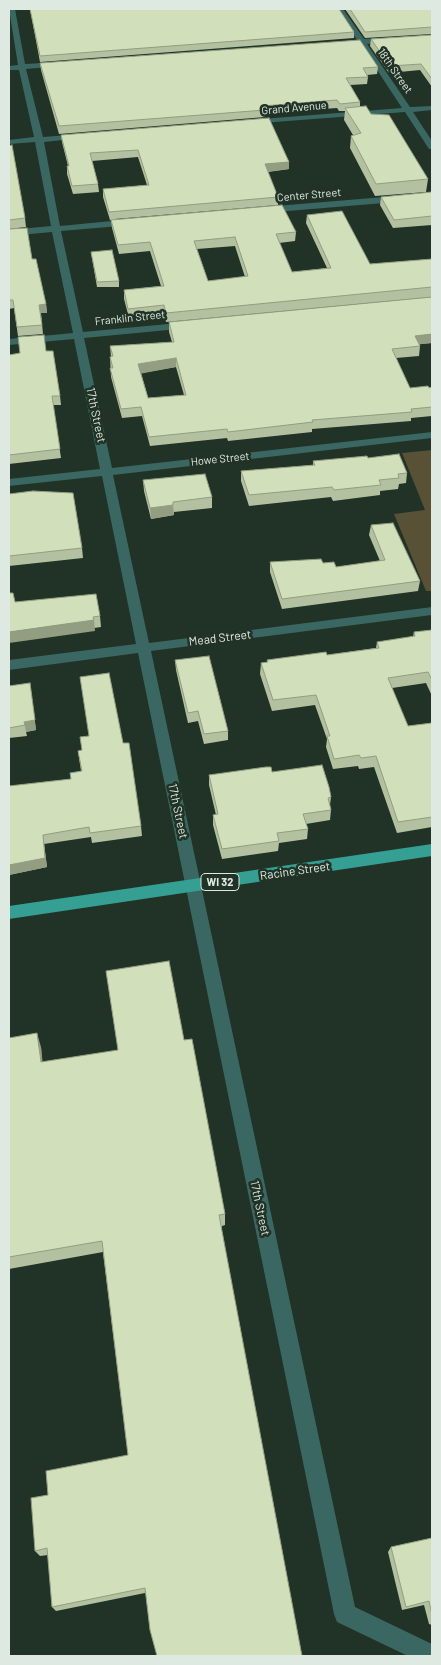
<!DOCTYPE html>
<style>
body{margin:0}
#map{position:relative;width:441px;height:1665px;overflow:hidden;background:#213226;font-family:Barlow,sans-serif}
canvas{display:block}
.frame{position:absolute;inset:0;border:10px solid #dee9e1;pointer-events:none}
</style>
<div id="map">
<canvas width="441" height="1665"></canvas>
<div class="frame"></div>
</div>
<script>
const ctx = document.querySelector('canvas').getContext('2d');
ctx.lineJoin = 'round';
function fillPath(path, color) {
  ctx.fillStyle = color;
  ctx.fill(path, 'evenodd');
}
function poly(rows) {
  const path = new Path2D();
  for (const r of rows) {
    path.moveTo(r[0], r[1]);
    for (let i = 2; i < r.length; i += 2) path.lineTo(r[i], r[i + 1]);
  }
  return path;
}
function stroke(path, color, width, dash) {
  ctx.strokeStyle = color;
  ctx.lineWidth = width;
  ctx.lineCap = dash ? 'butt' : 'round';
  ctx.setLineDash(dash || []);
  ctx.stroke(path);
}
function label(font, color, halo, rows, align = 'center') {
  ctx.font = font + ' Barlow,sans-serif';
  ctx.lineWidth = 5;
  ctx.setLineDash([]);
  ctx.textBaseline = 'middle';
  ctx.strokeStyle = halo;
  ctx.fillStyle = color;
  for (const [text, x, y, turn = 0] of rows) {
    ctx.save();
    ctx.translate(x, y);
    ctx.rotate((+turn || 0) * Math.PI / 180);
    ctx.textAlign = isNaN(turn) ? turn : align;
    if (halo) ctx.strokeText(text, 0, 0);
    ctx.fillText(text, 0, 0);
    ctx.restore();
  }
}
const green = poly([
 [432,450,432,591,426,591,394,514,425,510,402,453]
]);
const minor = poly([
 [9,9,15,9,25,64,60,62,64,64,60,66,26,69,43,137,82,134,86,136,82,138,44,142,60,226,132,219,137,222,132,225,61,231,83,332,189,322,194,325,189,328,84,338,112,468,432,432,432,438,113,475,149,643,432,607,432,615,151,651,355,1607,432,1644,432,1656,408,1656,337,1622,334,1614,138,653,9,670,9,660,136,644,102,476,9,486,9,479,100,469,74,339,9,345,9,339,73,333,52,232,9,236,9,230,51,226,35,142,9,144,9,140,34,137,19,70,9,70,9,66,18,65,9,9],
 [336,9,343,9,364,39,432,35,432,39,367,44,410,107,432,106,432,110,413,112,432,141,432,149,429,149,405,112,249,124,245,122,249,120,402,108,360,44,342,45,338,43,357,40,336,9],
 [432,193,432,199,264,213,259,210,264,207,432,193]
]);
const major = poly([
 [432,844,432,856,9,919,9,906,432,844]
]);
const wall = poly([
 [30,9,339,9,354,32,354,38,40,62],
 [345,9,432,9,432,34,365,38],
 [432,35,432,87,420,70,389,73,370,46,371,39],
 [40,63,378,67,377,74,367,75,368,77,367,84,350,85,360,102,360,107,371,114,428,179,426,192,375,196,350,148,351,136,353,135,344,120,345,111,339,111,337,108,265,113,265,117,59,134,41,70],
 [61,135,289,169,268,172,278,197,278,205,115,219,296,232,295,241,279,243,292,272,327,268,306,223,307,215,370,264,432,259,432,297,166,322,164,315,129,318,124,299,124,290,161,286,150,251,119,254,112,228,111,220,110,220,103,197,103,189,147,185,138,157,92,161,98,184,99,192,73,194,67,174,67,166,68,166,62,142],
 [235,246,245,277,208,281,197,249],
 [9,146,25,218,26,227,9,229],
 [432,192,432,225,393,228,380,205,381,197],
 [9,229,32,259,46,304,47,313,41,313,43,334,18,336,14,308,9,309],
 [91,252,119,281,119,287,97,287],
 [169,322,432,343,419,344,420,346,419,356,396,358,410,388,432,387,432,416,411,418,411,421,312,429,312,432,228,441,227,438,150,446,142,416,122,418,111,377,110,357,111,357,110,346,172,342,169,332],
 [176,367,184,395,148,398,141,373],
 [46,351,60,396,61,405,53,405,61,458,9,464,9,355],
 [368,458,407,473,406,483,399,484,398,489,380,491,380,495,333,501,331,497,249,506,241,481,241,471,313,465,313,461],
 [143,480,212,497,212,508,174,512,174,515,151,519,144,491],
 [9,494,82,548,83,558,9,566],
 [371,525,420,581,418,591,282,609,270,572,270,562,336,567,380,561,369,535],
 [15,602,100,616,101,627,94,628,95,631],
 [432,630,432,696,426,683,392,688,408,726,432,723,432,827,397,833,374,767,359,769,358,766,333,769,326,747,327,739,315,705,272,711,260,674,261,663,267,662,267,660,327,655,376,648,377,642,413,637,414,632],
 [175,660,228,731,228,740,204,744,198,721,188,723,176,670],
 [30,683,36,730,26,732,27,736,9,738,9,686],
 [123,743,141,826,142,836,92,843,91,837,44,844,47,867,9,875,10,894,9,895,9,786,71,779,81,771,78,751],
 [272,772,331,797,330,805,331,810,330,820,306,824,308,829,307,839,279,843,278,851,222,859,213,825,213,815,216,815,209,785,209,775],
 [9,1038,41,1047,42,1062,184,1040,225,1214,225,1225,222,1226,145,1593,56,1611,52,1607,48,1555,40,1556,35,1551,48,1495,128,1455,103,1252,9,1269],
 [432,1538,432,1625,429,1624,424,1605,402,1610,388,1552,391,1547]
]);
const shadedWall = poly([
 [289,162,289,169,265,172,265,164],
 [46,304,47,313,40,313,39,305],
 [432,334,432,343,413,345,415,336],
 [176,358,176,367,139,374,138,364],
 [173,505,174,515,151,519,150,508],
 [94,620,95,631,9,643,9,632],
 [30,683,36,730,26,732,27,736,24,722],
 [43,835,47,867,9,875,10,894,9,887,9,865],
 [37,1033,41,1047,44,1075,41,1062]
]);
const building = poly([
 [30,9,339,9,354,32,40,56,30,9],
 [350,9,432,9,432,27,365,32,350,9],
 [432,35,432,79,421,64,390,66,371,39,432,35],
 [360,40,378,67,363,68,368,77,346,78,360,102,340,104,337,100,263,106,265,110,59,126,40,63,360,40],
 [366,106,371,114,389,115,428,179,376,184,351,136,361,133,345,108,366,106],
 [269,118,289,162,265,164,278,197,109,212,103,189,149,185,138,150,90,153,98,184,72,186,67,166,69,166,61,135,269,118],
 [12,145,25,218,9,220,9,146,12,145],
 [432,192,432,216,394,220,381,197,432,192],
 [282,205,296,232,276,234,292,272,331,268,307,215,342,211,370,264,432,259,432,287,166,313,164,305,128,309,124,290,164,286,150,242,118,245,111,220,282,205],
 [235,237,248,276,208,281,194,241,235,237],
 [27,228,32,259,36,259,46,304,39,305,42,325,17,327,13,300,9,300,9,229,27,228],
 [112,250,119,281,97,282,91,252,112,250],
 [432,297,432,334,415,336,420,346,392,349,410,388,428,386,429,388,432,387,432,407,411,409,412,412,312,420,313,422,228,432,227,429,149,437,141,407,121,409,110,368,113,368,110,357,113,356,110,346,174,342,169,322,432,297],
 [176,358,186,395,148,398,138,364,176,358],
 [44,335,46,351,53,351,60,396,52,396,60,449,9,455,9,355,20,353,18,337,44,335],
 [399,454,407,473,398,474,399,478,379,480,381,485,334,490,332,487,249,495,241,471,315,465,313,461,367,456,368,458,399,454],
 [205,474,212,497,173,502,173,505,150,508,143,480,205,474],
 [33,491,73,493,82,548,9,556,9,494,33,491],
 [393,523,420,581,282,599,270,562,321,559,323,563,334,562,336,567,385,560,371,525,393,523],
 [9,593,13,593,15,602,96,594,100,616,93,617,94,620,9,632,9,593],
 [432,630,432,680,428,672,388,678,408,726,432,723,432,817,398,822,376,756,361,758,359,755,334,759,327,736,330,736,316,695,273,700,261,663,268,662,267,660,326,652,327,655,379,648,377,642,415,636,414,632,432,630],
 [209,656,228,731,204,734,198,711,188,713,175,660,209,656],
 [109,673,123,743,129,743,141,826,90,833,89,827,43,835,45,858,9,865,9,786,71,779,70,773,82,771,78,751,82,750,80,737,89,736,80,677,109,673],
 [30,683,35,720,24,722,25,725,9,728,9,686,30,683],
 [322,765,329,787,331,797,328,798,331,810,303,814,308,829,277,833,279,841,222,849,213,815,218,814,209,775,266,767,271,767,272,772,322,765],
 [169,961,184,1040,192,1039,225,1214,219,1215,302,1656,157,1656,150,1630,145,1588,52,1607,47,1548,35,1551,31,1498,48,1495,46,1471,128,1455,102,1241,9,1257,9,1038,37,1033,41,1062,118,1050,106,971,169,961],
 [432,1538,432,1615,429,1601,406,1607,391,1547,432,1538]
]);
const farStreetnames = [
 ["18th Street",395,71,55],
 ["Grand Avenue",294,108,-5],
 ["Center Street",309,195,-5],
 ["Franklin Street",130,318,-6],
 ["Howe Street",220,459,-6]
];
const shields = [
 [220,882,38]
];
const shieldNames = [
 ["WI 32",220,882]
];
const streetNames = [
 ["17th Street",96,415,78],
 ["Mead Street",220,638,-7],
 ["17th Street",178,811,78],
 ["Racine Street",295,871,-8],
 ["17th Street",260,1208,78]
];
fillPath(green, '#585135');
fillPath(minor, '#3a6761');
fillPath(major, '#359f94');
fillPath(wall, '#b4c1a0');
fillPath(shadedWall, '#929d82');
fillPath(building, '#d1e0ba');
stroke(building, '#929d82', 1);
label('11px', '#dee9e1', '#213226', farStreetnames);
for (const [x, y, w] of shields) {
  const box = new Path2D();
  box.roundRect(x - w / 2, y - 8.5, w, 17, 4);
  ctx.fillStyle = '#213226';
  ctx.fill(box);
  stroke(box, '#dee9e1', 1);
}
label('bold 11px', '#dee9e1', null, shieldNames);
label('12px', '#dee9e1', '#213226', streetNames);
</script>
